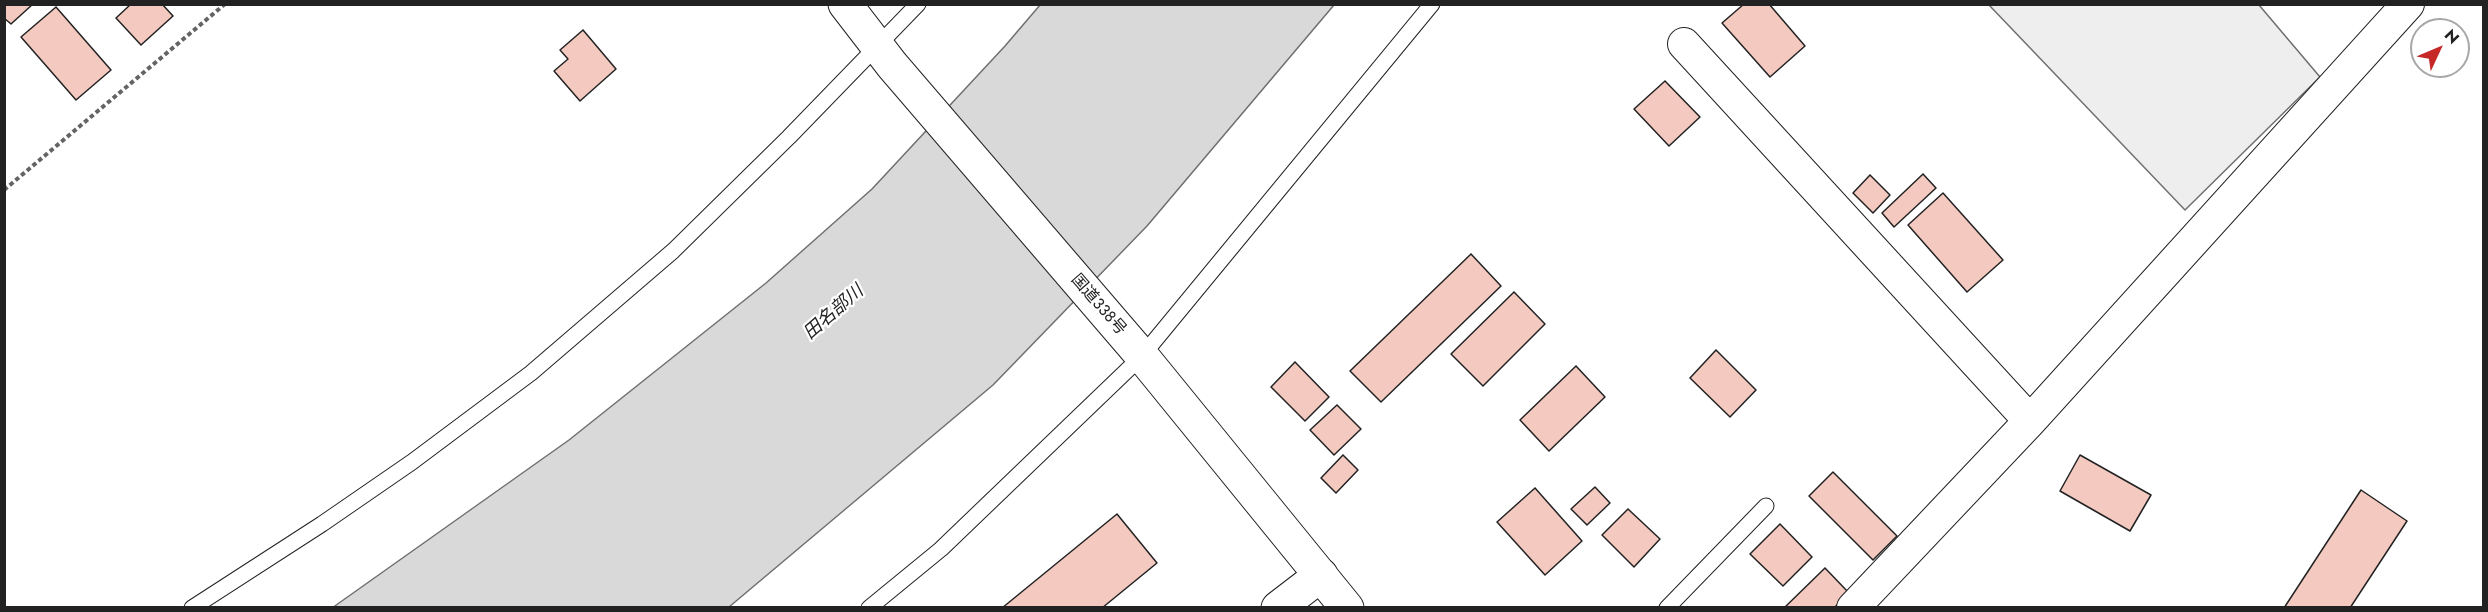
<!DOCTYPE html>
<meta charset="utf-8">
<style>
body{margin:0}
#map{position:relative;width:2488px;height:612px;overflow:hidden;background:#fff;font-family:Jost,sans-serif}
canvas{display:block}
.frame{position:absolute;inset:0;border:6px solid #222;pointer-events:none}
.north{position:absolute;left:2410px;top:18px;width:60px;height:60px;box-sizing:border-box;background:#fff;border:2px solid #a7a7a7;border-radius:50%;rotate:46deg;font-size:16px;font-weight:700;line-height:24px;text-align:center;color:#222}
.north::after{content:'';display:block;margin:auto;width:21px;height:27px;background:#c62828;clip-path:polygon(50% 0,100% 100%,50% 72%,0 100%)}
</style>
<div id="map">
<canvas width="2488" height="612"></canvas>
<div class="frame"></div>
<div class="north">N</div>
</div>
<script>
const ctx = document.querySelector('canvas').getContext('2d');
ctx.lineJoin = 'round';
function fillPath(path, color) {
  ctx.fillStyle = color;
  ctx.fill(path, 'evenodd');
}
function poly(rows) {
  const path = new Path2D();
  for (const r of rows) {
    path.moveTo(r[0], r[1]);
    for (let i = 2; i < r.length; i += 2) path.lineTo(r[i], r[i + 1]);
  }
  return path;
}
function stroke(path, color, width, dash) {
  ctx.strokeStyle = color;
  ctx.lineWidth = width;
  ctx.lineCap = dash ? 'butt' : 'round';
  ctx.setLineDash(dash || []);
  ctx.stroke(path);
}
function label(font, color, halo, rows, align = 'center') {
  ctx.font = font + ' Jost,"Noto Sans JP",sans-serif';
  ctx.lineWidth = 4.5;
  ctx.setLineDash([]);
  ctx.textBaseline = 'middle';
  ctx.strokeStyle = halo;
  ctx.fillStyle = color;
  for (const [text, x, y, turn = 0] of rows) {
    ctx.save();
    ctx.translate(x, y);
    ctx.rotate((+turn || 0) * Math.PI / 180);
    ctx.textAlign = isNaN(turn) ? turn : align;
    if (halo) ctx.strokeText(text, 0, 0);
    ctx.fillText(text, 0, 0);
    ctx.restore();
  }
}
const green = poly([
 [1989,5,2259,5,2320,77,2185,210,1989,5]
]);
const water = poly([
 [1040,5,1334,5,1147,226,993,385,729,607,332,608,569,440,766,283,872,189,1005,46,1040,5]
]);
const building = poly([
 [4,4,33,4,11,24,4,18,4,4],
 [131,4,162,4,173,16,141,45,116,18,131,4],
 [1744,4,1769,4,1805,46,1770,77,1722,23,1744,4],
 [56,7,111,70,76,100,21,37,56,7],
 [583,30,616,69,580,101,554,71,568,59,560,50,583,30],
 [1665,81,1700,117,1669,146,1634,109,1665,81],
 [1923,174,1936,188,1894,227,1882,213,1923,174],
 [1870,175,1890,195,1873,213,1853,193,1870,175],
 [1943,193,2003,260,1967,292,1908,225,1943,193],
 [1471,254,1501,286,1381,402,1350,371,1471,254],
 [1514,292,1545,324,1483,386,1451,354,1514,292],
 [1716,350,1756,390,1730,417,1690,378,1716,350],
 [1295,362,1329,397,1305,421,1271,387,1295,362],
 [1576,366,1605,397,1549,451,1520,420,1576,366],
 [1337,405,1361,429,1334,455,1310,430,1337,405],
 [1343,455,1358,470,1336,493,1321,478,1343,455],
 [2080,455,2151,495,2130,531,2060,491,2080,455],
 [1833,472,1897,536,1873,560,1809,496,1833,472],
 [1595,487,1610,503,1587,525,1571,509,1595,487],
 [1535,488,1582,541,1545,575,1497,522,1535,488],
 [2361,490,2407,521,2350,608,2284,608,2361,490],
 [1628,509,1660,539,1634,567,1602,535,1628,509],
 [1117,514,1157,563,1102,608,1002,608,1117,514],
 [1780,524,1812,557,1783,586,1750,554,1780,524],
 [1825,568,1849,593,1834,608,1784,608,1825,568]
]);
const path = poly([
 [4,190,225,4]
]);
const service = poly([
 [192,608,322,524,412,462,531,373,673,251,789,137,918,4],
 [869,608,941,549,1142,356,1432,4],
 [1667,608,1766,506]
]);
const minor = poly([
 [1684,44,2030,421],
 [1853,608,2030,421,2408,4]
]);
const tertiary = poly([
 [1278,608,1321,575]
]);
const trunk = poly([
 [845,4,892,65,1142,356,1347,608]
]);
const streetNames = [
 ["国道338号",1098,305,49]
];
const waterNames = [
 ["田名部川",834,313,-41]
];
fillPath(green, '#eee');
stroke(green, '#6f6f6f', 1.5);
fillPath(water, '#d9d9d9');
stroke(water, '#6f6f6f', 1.5);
fillPath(building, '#f3c9c0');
stroke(building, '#222', 1.5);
stroke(service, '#222', 17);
stroke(minor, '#222', 34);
stroke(tertiary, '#222', 35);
stroke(trunk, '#222', 35);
stroke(path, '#646464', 4, [4.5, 3]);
stroke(service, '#fff', 15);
stroke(minor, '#fff', 32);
stroke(tertiary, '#fff', 33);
stroke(trunk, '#fff', 33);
label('16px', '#222', '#fff', streetNames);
label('italic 18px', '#222', '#fff', waterNames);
</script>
